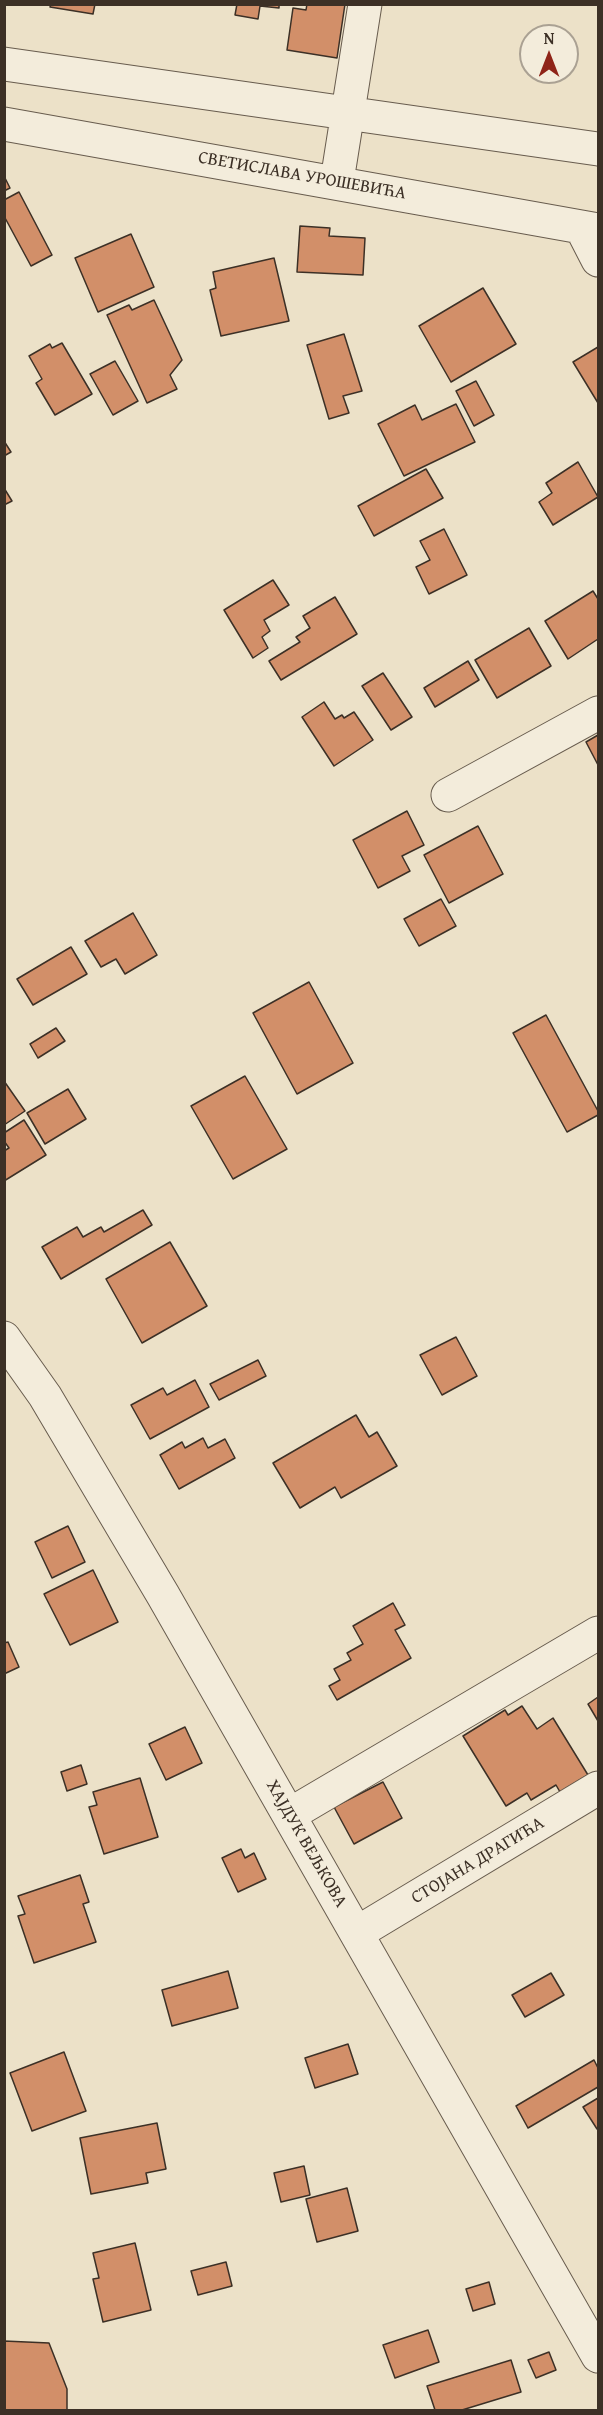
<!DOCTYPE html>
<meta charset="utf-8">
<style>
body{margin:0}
#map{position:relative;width:603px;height:2415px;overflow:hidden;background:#ece1c8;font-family:"Gentium Book Plus",serif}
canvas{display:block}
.frame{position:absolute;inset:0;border:6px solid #3c3026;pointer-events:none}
.north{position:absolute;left:519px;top:24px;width:60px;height:60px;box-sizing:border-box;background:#f3ecdb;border:2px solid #aaa193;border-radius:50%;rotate:0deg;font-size:16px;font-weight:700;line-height:24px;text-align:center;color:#3c3026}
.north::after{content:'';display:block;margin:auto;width:21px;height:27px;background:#8f2418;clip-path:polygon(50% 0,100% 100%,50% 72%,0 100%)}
</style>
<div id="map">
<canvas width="603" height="2415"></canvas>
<div class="frame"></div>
<div class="north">N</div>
</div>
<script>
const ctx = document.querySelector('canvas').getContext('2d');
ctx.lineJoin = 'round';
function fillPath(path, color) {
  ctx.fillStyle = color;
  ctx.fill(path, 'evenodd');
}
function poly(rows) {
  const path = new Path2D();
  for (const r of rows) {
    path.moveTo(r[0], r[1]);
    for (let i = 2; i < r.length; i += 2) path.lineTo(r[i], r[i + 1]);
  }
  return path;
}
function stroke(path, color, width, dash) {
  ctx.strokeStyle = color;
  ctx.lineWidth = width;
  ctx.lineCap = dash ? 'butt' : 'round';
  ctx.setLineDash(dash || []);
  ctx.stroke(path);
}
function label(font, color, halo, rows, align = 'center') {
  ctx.font = font + ' "Gentium Book Plus",serif';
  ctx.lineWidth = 4.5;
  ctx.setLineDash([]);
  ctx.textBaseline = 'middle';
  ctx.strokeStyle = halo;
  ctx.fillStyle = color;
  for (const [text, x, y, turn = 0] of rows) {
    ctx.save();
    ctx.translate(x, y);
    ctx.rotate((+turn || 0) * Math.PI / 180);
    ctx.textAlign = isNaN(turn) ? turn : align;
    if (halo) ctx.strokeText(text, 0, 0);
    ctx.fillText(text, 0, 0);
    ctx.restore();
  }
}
const building = poly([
 [51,4,95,4,93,14,50,7,51,4],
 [237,4,279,4,279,8,260,6,258,19,235,15,237,4],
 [307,4,345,4,337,58,287,50,293,8,306,10,307,4],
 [4,176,10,188,4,191,4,176],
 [19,192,52,255,31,266,4,216,4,200,19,192],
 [300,226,330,228,329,236,365,238,363,275,297,272,300,226],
 [131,234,154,287,98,312,75,258,131,234],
 [274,258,289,321,221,336,210,290,216,288,213,272,274,258],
 [483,288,516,344,451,382,419,326,483,288],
 [154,300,182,360,170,375,177,389,147,403,107,315,129,305,132,310,154,300],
 [344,334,362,391,343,396,349,413,329,419,307,345,344,334],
 [62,343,92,394,55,415,36,383,42,379,29,356,50,344,52,348,62,343],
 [598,347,598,403,573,362,598,347],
 [115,361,138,401,113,415,90,374,115,361],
 [476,381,494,415,474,426,456,391,476,381],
 [456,404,475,442,404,476,378,424,415,405,422,420,456,404],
 [4,441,11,452,4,456,4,441],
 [578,462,598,497,553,525,539,502,552,493,546,483,578,462],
 [426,469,443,498,374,536,358,506,426,469],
 [4,488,12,501,4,505,4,488],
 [444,529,467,575,429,594,416,567,430,560,420,541,444,529],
 [273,580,289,605,264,620,270,631,262,637,268,648,253,658,224,610,273,580],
 [593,591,598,599,598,639,568,659,545,621,593,591],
 [335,597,357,634,281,680,269,661,300,642,296,637,310,628,303,616,335,597],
 [529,628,551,666,497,698,475,660,529,628],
 [468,661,479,680,435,707,424,688,468,661],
 [383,673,412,717,391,730,362,686,383,673],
 [324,702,335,719,342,715,344,718,354,712,373,740,334,766,302,717,324,702],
 [598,735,598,765,586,742,598,735],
 [407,811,424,845,402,856,410,871,378,888,353,840,407,811],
 [478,826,503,874,449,903,424,855,478,826],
 [441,899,456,926,419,946,404,919,441,899],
 [133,913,157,955,125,974,116,959,101,967,85,941,133,913],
 [71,947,87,974,33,1005,17,979,71,947],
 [309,982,353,1063,297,1094,253,1013,309,982],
 [546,1015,598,1111,598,1115,567,1132,513,1033,546,1015],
 [56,1028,65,1041,38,1058,30,1044,56,1028],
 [245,1076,287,1149,233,1179,191,1106,245,1076],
 [4,1081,25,1111,4,1125,4,1081],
 [68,1089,86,1119,45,1144,27,1113,68,1089],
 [24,1120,46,1155,4,1181,4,1151,9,1148,4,1141,4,1133,24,1120],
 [143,1210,152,1225,61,1279,42,1247,77,1227,83,1237,101,1227,104,1232,143,1210],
 [170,1242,207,1306,142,1343,106,1279,170,1242],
 [456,1337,477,1376,442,1395,420,1355,456,1337],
 [258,1360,266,1376,219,1400,210,1384,258,1360],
 [195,1380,209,1407,150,1439,131,1405,163,1388,167,1395,195,1380],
 [356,1415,369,1437,377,1432,397,1466,341,1498,335,1487,300,1508,273,1463,356,1415],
 [203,1438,208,1448,225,1439,235,1458,179,1489,160,1455,182,1442,185,1448,203,1438],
 [68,1526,85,1562,52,1578,35,1542,68,1526],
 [93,1570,118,1622,70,1645,44,1594,93,1570],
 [393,1603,405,1625,395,1630,411,1658,337,1700,329,1686,340,1680,334,1669,351,1660,347,1653,363,1644,353,1626,393,1603],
 [8,1642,19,1667,4,1674,4,1643,8,1642],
 [598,1697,598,1721,588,1704,598,1697],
 [522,1706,537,1729,553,1718,588,1775,560,1792,556,1785,531,1800,527,1793,506,1806,463,1736,505,1710,508,1715,522,1706],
 [185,1727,202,1763,166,1780,149,1744,185,1727],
 [81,1765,87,1784,67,1791,61,1772,81,1765],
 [140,1778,158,1837,104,1854,89,1807,97,1805,93,1792,140,1778],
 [383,1782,402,1818,354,1844,334,1807,383,1782],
 [241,1849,245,1858,254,1853,266,1879,238,1892,222,1858,241,1849],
 [80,1875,89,1902,83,1904,96,1942,34,1963,18,1916,25,1914,18,1896,80,1875],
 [228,1971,238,2008,172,2026,162,1990,228,1971],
 [551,1973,564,1995,525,2017,512,1995,551,1973],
 [348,2044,358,2074,315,2088,305,2058,348,2044],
 [64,2052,86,2111,32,2131,10,2073,64,2052],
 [594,2060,598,2068,598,2087,528,2128,516,2106,594,2060],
 [598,2098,598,2128,597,2129,583,2107,598,2098],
 [157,2123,166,2169,146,2173,148,2183,91,2194,80,2138,157,2123],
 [304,2166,310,2195,281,2202,274,2173,304,2166],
 [347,2188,358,2231,317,2242,306,2199,347,2188],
 [135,2243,151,2310,103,2322,93,2279,99,2278,93,2253,135,2243],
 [226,2262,232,2286,198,2295,191,2271,226,2262],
 [489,2282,495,2304,473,2311,466,2289,489,2282],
 [428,2330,439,2362,395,2378,383,2345,428,2330],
 [4,2341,49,2343,67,2389,67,2410,4,2410,4,2341],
 [549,2352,556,2370,536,2378,528,2360,549,2352],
 [511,2360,521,2392,462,2410,435,2410,427,2386,511,2360]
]);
const street = poly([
 [4,64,598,149],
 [4,124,598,230],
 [337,181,365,4],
 [581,227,598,260],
 [448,795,598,713],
 [4,1338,45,1396,163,1595,598,2356],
 [289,1815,598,1633],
 [357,1933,598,1788]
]);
const streetNames = [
 ["СВЕТИСЛАВА УРОШЕВИЋА",302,176,10],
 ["ХАЈДУК ВЕЉКОВА",306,1844,60],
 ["СТОЈАНА ДРАГИЋА",478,1861,-31]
];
fillPath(building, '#d28f69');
stroke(building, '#3c3026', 1.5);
stroke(street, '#685c4e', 35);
stroke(street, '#f3ecdb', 33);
label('18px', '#3c3026', '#f3ecdb', streetNames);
</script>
